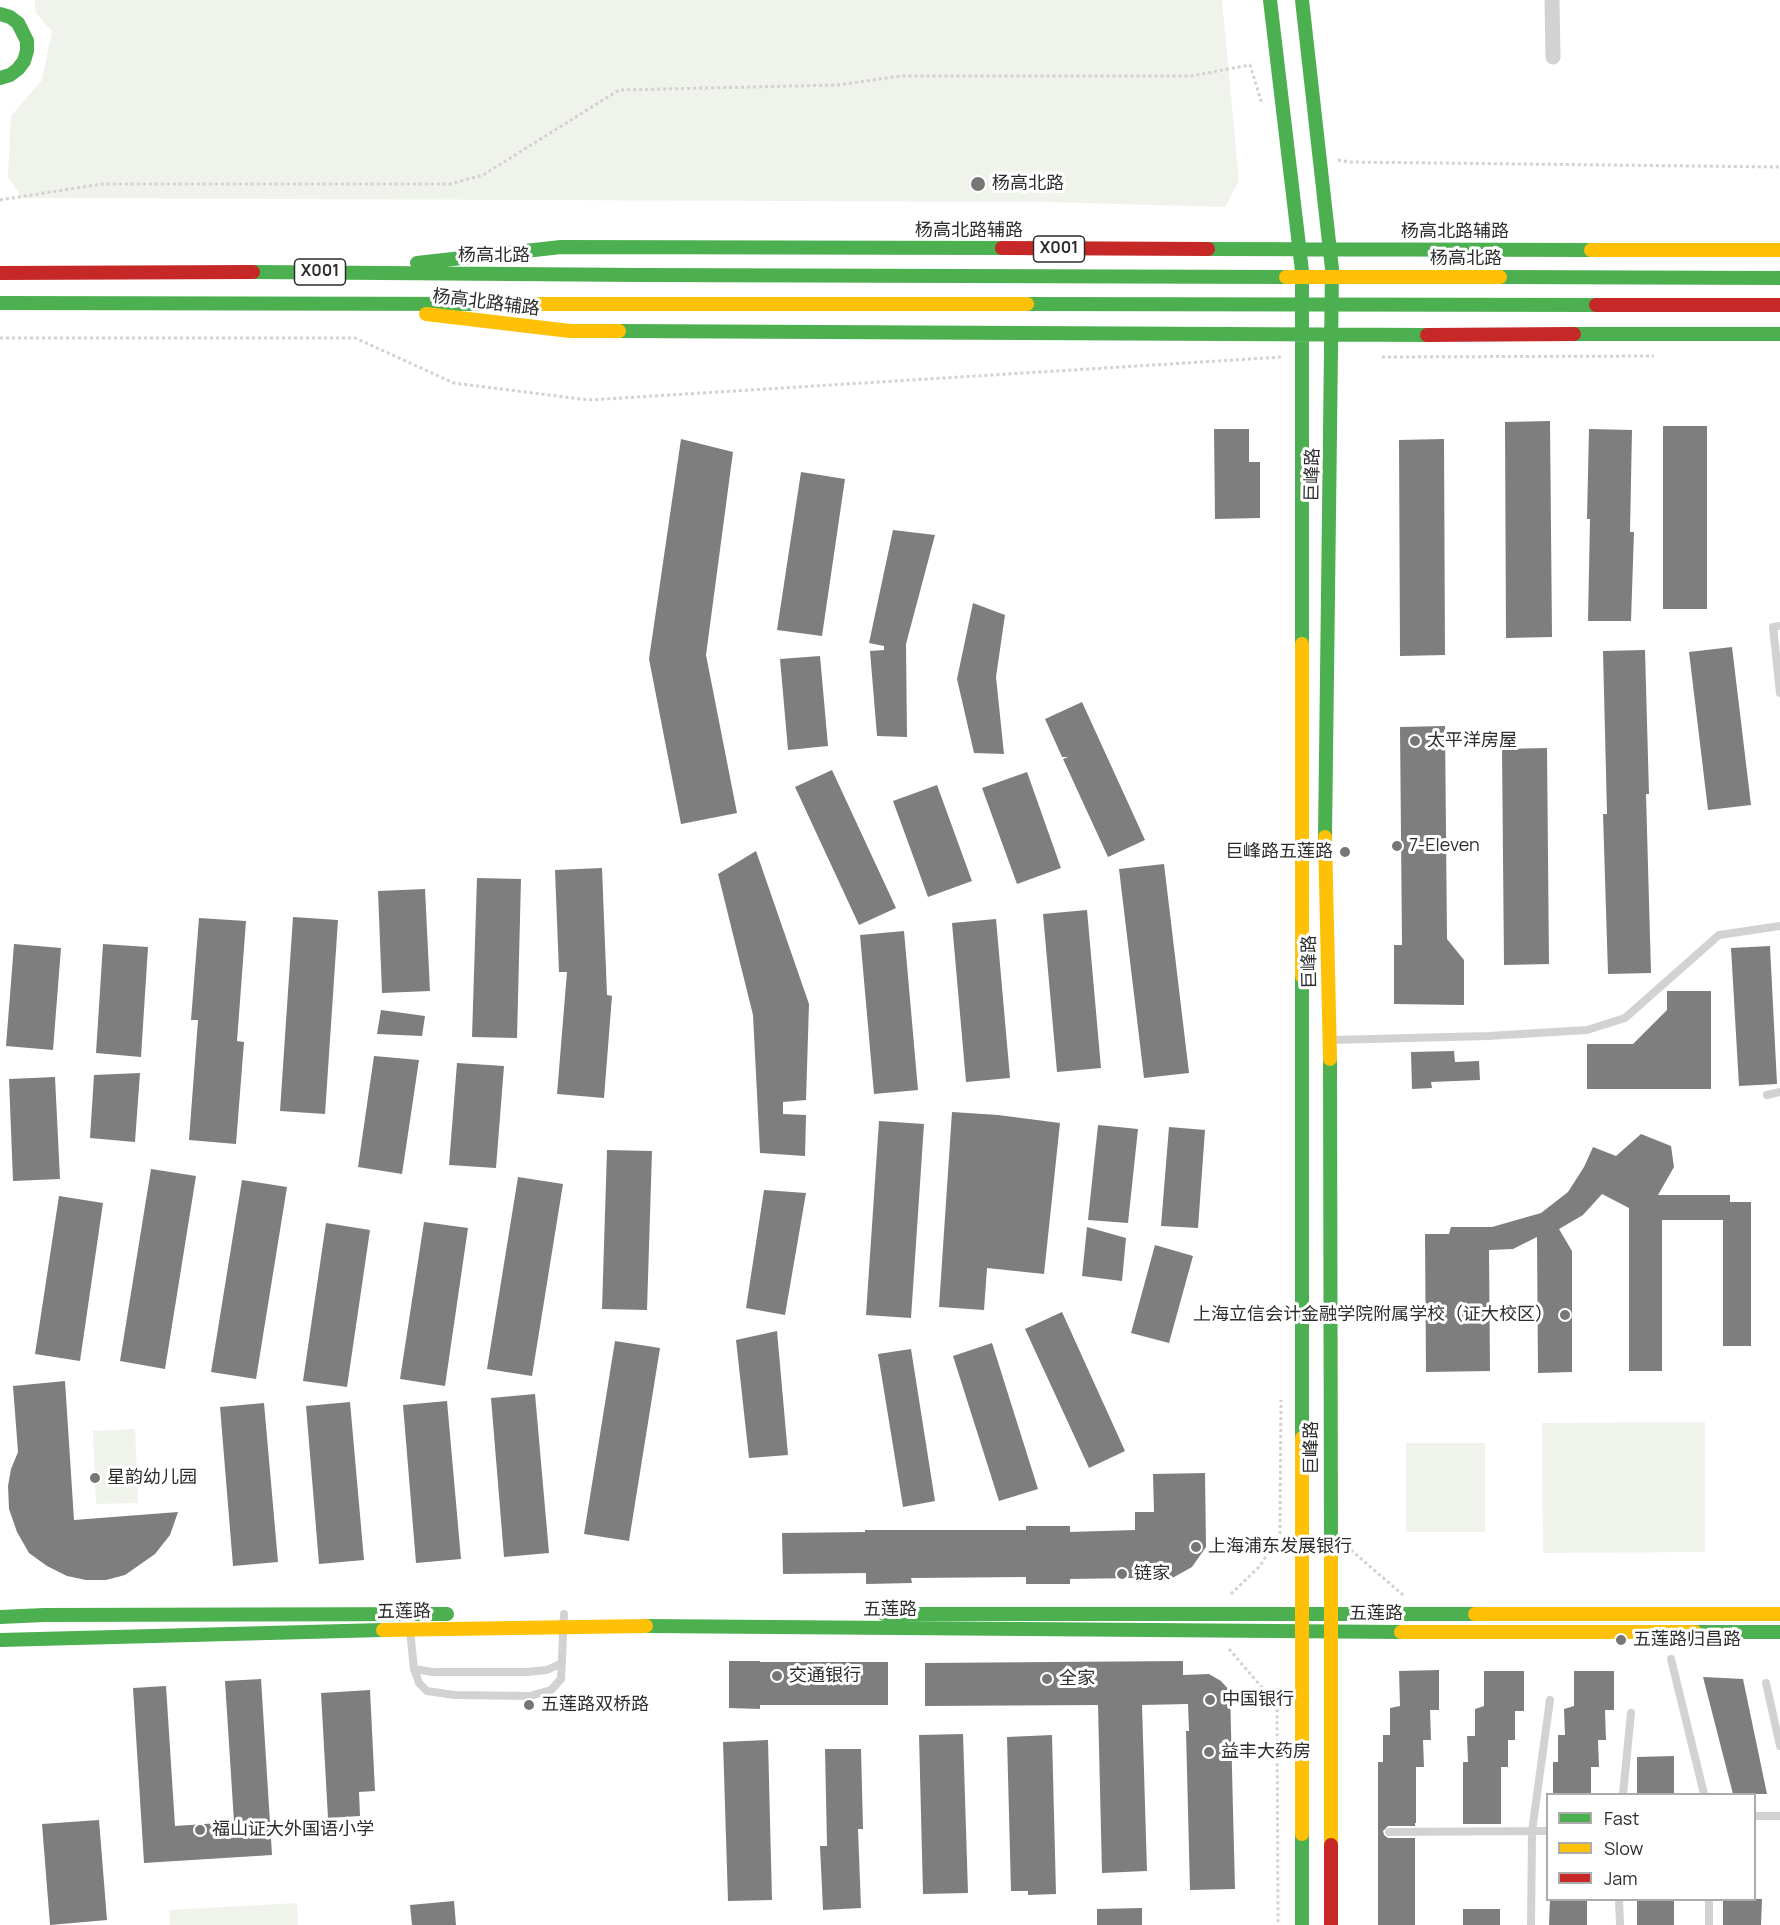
<!DOCTYPE html>
<meta charset="utf-8">
<style>
body{margin:0}
#map{position:relative;width:1780px;height:1925px;overflow:hidden;background:#fff;font-family:Manrope,sans-serif}
canvas{display:block}
.legend{position:absolute;left:1546px;top:1793px;width:210px;height:108px;box-sizing:border-box;background:#fff;border:2px solid #ababab;margin:0;padding:8px 10px;list-style:none;font-size:18px;color:#2d2d2d}
.legend li{display:flex;align-items:center;gap:12px;height:30px}
.legend b{width:30px;border:2px solid #ababab}
</style>
<div id="map">
<canvas width="1780" height="1925"></canvas>
<ul class="legend">
<li><b style="height:8px;background:#4caf50"></b>Fast</li>
<li><b style="height:8px;background:#ffc107"></b>Slow</li>
<li><b style="height:8px;background:#c62828"></b>Jam</li>
</ul>
</div>
<script>
const ctx = document.querySelector('canvas').getContext('2d');
ctx.lineJoin = 'round';
function fillPath(path, color) {
  ctx.fillStyle = color;
  ctx.fill(path, 'evenodd');
}
function poly(rows) {
  const path = new Path2D();
  for (const r of rows) {
    path.moveTo(r[0], r[1]);
    for (let i = 2; i < r.length; i += 2) path.lineTo(r[i], r[i + 1]);
  }
  return path;
}
function stroke(path, color, width, dash) {
  ctx.strokeStyle = color;
  ctx.lineWidth = width;
  ctx.lineCap = dash ? 'butt' : 'round';
  ctx.setLineDash(dash || []);
  ctx.stroke(path);
}
function label(font, color, halo, rows, align = 'center') {
  ctx.font = font + ' Manrope,"Noto Sans SC",sans-serif';
  ctx.lineWidth = 6;
  ctx.setLineDash([]);
  ctx.textBaseline = 'middle';
  ctx.strokeStyle = halo;
  ctx.fillStyle = color;
  for (const [text, x, y, turn = 0] of rows) {
    ctx.save();
    ctx.translate(x, y);
    ctx.rotate((+turn || 0) * Math.PI / 180);
    ctx.textAlign = isNaN(turn) ? turn : align;
    if (halo) ctx.strokeText(text, 0, 0);
    ctx.fillText(text, 0, 0);
    ctx.restore();
  }
}
const green = poly([
 [35,0,1222,0,1239,181,1225,207,1044,202,22,198,8,177,11,116,42,80,52,31,35,12],
 [1705,1422,1705,1552,1543,1553,1542,1423],
 [135,1429,138,1503,96,1504,93,1431],
 [1406,1443,1485,1443,1485,1532,1406,1532],
 [297,1903,298,1925,170,1925,169,1910]
]);
const building = poly([
 [1550,421,1552,637,1506,638,1505,422],
 [1663,426,1707,426,1707,609,1663,609],
 [1214,429,1249,429,1249,462,1260,462,1260,518,1215,519],
 [1589,429,1632,430,1630,532,1634,532,1631,621,1588,621,1590,519,1587,519],
 [681,439,733,452,706,655,737,813,681,824,649,659],
 [1444,439,1445,655,1400,656,1399,440],
 [801,472,845,479,822,636,777,630],
 [893,530,935,535,906,644,907,737,877,736,870,651,884,650,884,646,869,643],
 [973,603,1005,615,996,677,1004,754,974,753,957,679],
 [1732,647,1751,805,1708,810,1689,652],
 [1645,650,1649,794,1646,794,1651,973,1608,974,1603,814,1607,814,1603,651],
 [820,656,828,746,788,750,780,659],
 [1082,702,1145,840,1108,857,1063,759,1068,757,1062,757,1045,719],
 [1445,726,1447,939,1464,960,1464,1005,1394,1004,1394,945,1402,945,1400,727],
 [1547,748,1549,964,1504,965,1502,749],
 [832,770,896,908,859,925,795,787],
 [1027,772,1061,868,1017,884,982,788],
 [937,785,972,881,928,897,893,801],
 [756,851,809,1004,806,1100,783,1102,783,1114,806,1115,805,1156,760,1153,753,1015,718,874],
 [1164,864,1189,1073,1144,1078,1119,869],
 [602,868,607,995,612,996,604,1098,557,1094,567,972,559,972,555,870],
 [477,878,521,879,517,1038,472,1037],
 [425,889,430,991,382,993,378,891],
 [1087,910,1101,1068,1057,1072,1043,914],
 [293,917,338,920,325,1114,280,1111],
 [199,918,246,921,237,1041,244,1042,236,1144,189,1140,198,1020,191,1020],
 [996,919,1010,1078,966,1082,952,923],
 [904,931,918,1090,874,1094,860,935],
 [14,944,61,948,53,1050,6,1046],
 [103,944,148,947,141,1057,96,1053],
 [1770,946,1777,1084,1739,1086,1731,948],
 [1667,991,1711,991,1711,1089,1587,1089,1587,1044,1633,1044,1667,1010],
 [381,1010,425,1016,422,1036,377,1034],
 [1454,1051,1455,1062,1479,1061,1480,1080,1431,1082,1432,1088,1412,1089,1411,1052],
 [374,1056,419,1060,402,1174,358,1167],
 [457,1063,504,1066,496,1168,449,1165],
 [140,1073,135,1142,90,1138,94,1075],
 [55,1077,60,1179,13,1181,9,1079],
 [952,1112,998,1115,1060,1123,1044,1274,987,1268,984,1310,939,1307],
 [879,1121,924,1124,911,1318,866,1315],
 [1098,1125,1138,1129,1128,1223,1088,1220],
 [1169,1127,1205,1130,1198,1228,1161,1226],
 [1641,1134,1671,1146,1674,1167,1658,1195,1730,1195,1730,1202,1751,1202,1751,1346,1723,1346,1723,1220,1662,1220,1662,1371,1629,1371,1629,1208,1602,1194,1583,1215,1559,1229,1572,1251,1572,1372,1538,1373,1537,1237,1513,1249,1489,1250,1490,1371,1426,1372,1425,1234,1449,1234,1451,1227,1492,1227,1541,1213,1568,1192,1584,1167,1593,1147,1616,1156],
 [607,1150,652,1151,647,1310,602,1309],
 [151,1169,196,1176,165,1369,120,1361],
 [518,1177,563,1184,532,1376,487,1369],
 [242,1180,287,1187,256,1379,211,1372],
 [764,1190,806,1193,785,1315,746,1308],
 [59,1196,103,1203,80,1361,35,1354],
 [424,1222,468,1228,445,1386,400,1379],
 [326,1223,370,1230,347,1387,303,1381],
 [1087,1227,1126,1238,1122,1281,1082,1276],
 [1155,1245,1193,1256,1169,1343,1131,1333],
 [1062,1312,1125,1451,1089,1468,1025,1329],
 [777,1331,788,1455,749,1458,736,1340],
 [615,1341,660,1348,629,1541,584,1534],
 [992,1343,1038,1489,999,1501,953,1356],
 [911,1349,935,1501,903,1507,878,1354],
 [65,1381,74,1520,178,1512,170,1535,155,1554,125,1575,106,1580,86,1580,67,1576,47,1566,29,1553,17,1532,9,1509,8,1486,11,1469,18,1452,13,1386],
 [535,1394,549,1553,504,1557,491,1398],
 [447,1401,461,1559,416,1563,403,1405],
 [350,1402,364,1560,319,1564,306,1406],
 [264,1403,278,1562,233,1566,220,1407],
 [1205,1473,1206,1547,1192,1567,1167,1581,1135,1581,1135,1578,1070,1579,1070,1584,1026,1584,1026,1577,911,1578,912,1583,866,1584,866,1573,783,1574,782,1533,865,1532,865,1530,1026,1530,1026,1526,1070,1526,1070,1532,1135,1530,1135,1512,1154,1512,1153,1474],
 [729,1661,760,1661,760,1662,888,1662,888,1705,760,1705,760,1709,729,1708],
 [1183,1661,1183,1675,1209,1674,1221,1681,1230,1691,1235,1889,1190,1890,1186,1731,1189,1731,1188,1704,1142,1705,1147,1871,1102,1873,1098,1705,925,1706,925,1663],
 [1439,1670,1439,1710,1430,1710,1431,1740,1423,1740,1424,1767,1416,1767,1416,1823,1415,1823,1415,1826,1388,1826,1383,1831,1384,1835,1388,1838,1415,1838,1415,1925,1378,1925,1378,1762,1383,1762,1383,1735,1390,1735,1390,1708,1400,1706,1399,1671],
 [1484,1671,1524,1671,1524,1711,1515,1711,1515,1740,1508,1740,1508,1767,1501,1767,1501,1824,1463,1824,1463,1762,1468,1762,1467,1736,1475,1736,1475,1709,1484,1706],
 [1574,1671,1614,1671,1614,1710,1605,1710,1606,1740,1598,1740,1599,1767,1591,1767,1591,1794,1553,1794,1553,1762,1558,1762,1558,1735,1565,1735,1564,1709,1574,1706],
 [1703,1677,1743,1679,1767,1794,1733,1794],
 [261,1679,272,1855,144,1863,133,1688,166,1686,175,1826,234,1822,225,1681],
 [370,1690,375,1791,359,1792,360,1816,328,1818,321,1693],
 [963,1734,968,1893,923,1894,919,1735],
 [1052,1735,1056,1894,1028,1895,1028,1891,1011,1891,1007,1737],
 [768,1740,772,1900,728,1901,723,1742],
 [825,1749,861,1749,863,1829,858,1829,861,1908,823,1910,820,1846,827,1846],
 [1674,1756,1674,1794,1637,1794,1637,1757],
 [99,1820,107,1920,50,1925,42,1824],
 [1550,1899,1587,1899,1587,1925,1549,1925],
 [1637,1899,1674,1899,1674,1925,1637,1925],
 [1723,1899,1762,1899,1761,1925,1723,1925],
 [454,1901,456,1925,412,1925,410,1905],
 [1142,1908,1142,1925,1097,1925,1097,1909],
 [1463,1909,1500,1909,1500,1925,1463,1925]
]);
const path = poly([
 [1338,160,1350,162,1780,167],
 [0,200,102,184,450,184,483,175,619,90,838,85,901,76,1191,76,1250,65,1262,104],
 [0,338,355,338,454,383,589,400,1282,357],
 [1382,357,1654,356],
 [1351,1550,1403,1595],
 [1231,1594,1260,1566,1280,1533,1281,1400],
 [1229,1649,1277,1705,1278,1925]
]);
const lane = poly([
 [1780,626,1773,627,1780,693],
 [1331,1040,1488,1036,1587,1030,1625,1018,1719,935,1780,926],
 [1767,1095,1780,1092],
 [410,1630,414,1669,419,1683,427,1691,454,1695,530,1696,551,1690,561,1679,564,1614],
 [1671,1659,1704,1794],
 [414,1669,433,1672,527,1672,547,1670,562,1663],
 [1766,1683,1780,1746],
 [1623,1794,1631,1713],
 [1754,1816,1780,1816],
 [1389,1832,1548,1831],
 [1619,1900,1620,1925],
 [1709,1900,1709,1925],
 [1531,1925,1532,1831,1550,1700]
]);
const street = poly([
 [1552,0,1553,57]
]);
const fast = poly([
 [1270,0,1302,271,1302,644],
 [1302,0,1332,269,1325,837],
 [0,14,10,17,18,23,27,41,27,51,24,61,18,69,10,75,0,78],
 [1208,249,1591,250],
 [417,263,561,247,1002,248],
 [253,272,640,275],
 [0,303,495,304],
 [619,331,1427,335],
 [1574,334,1780,334],
 [1302,976,1302,1438],
 [1330,1059,1331,1555],
 [884,1614,1475,1614],
 [0,1617,44,1615,447,1614],
 [646,1626,1401,1632],
 [1695,1632,1780,1632],
 [0,1640,383,1630],
 [1302,1834,1302,1925]
]);
const slow = poly([
 [1591,250,1780,250],
 [495,304,640,304],
 [426,314,570,331,619,331],
 [1302,644,1302,976],
 [1325,837,1330,1059],
 [1302,1438,1302,1834],
 [1331,1555,1331,1845],
 [1475,1614,1780,1614],
 [383,1630,646,1626],
 [1401,1632,1695,1632]
]);
const jam = poly([
 [1002,248,1208,249],
 [0,273,253,272],
 [1427,335,1574,334],
 [1331,1845,1331,1925]
]);
const fastBridge = poly([
 [640,275,1286,277],
 [1500,277,1780,278],
 [1027,304,1596,305]
]);
const slowBridge = poly([
 [1286,277,1500,277],
 [640,304,1027,304]
]);
const jamBridge = poly([
 [1596,305,1780,305]
]);
const markers = [
 [978,184,8,"#767676"],
 [1415,741,6,"#767676"],
 [1397,846,6,"#767676"],
 [1345,852,6,"#767676"],
 [1565,1315,6,"#767676"],
 [95,1478,6,"#767676"],
 [1196,1547,6,"#767676"],
 [1122,1574,6,"#767676"],
 [1621,1640,6,"#767676"],
 [777,1676,6,"#767676"],
 [1047,1679,6,"#767676"],
 [1210,1700,6,"#767676"],
 [529,1705,6,"#767676"],
 [1209,1752,6,"#767676"],
 [200,1830,6,"#767676"]
];
const shields = [
 [1059,249,51],
 [320,272,51]
];
const shieldNames = [
 ["X001",1059,249],
 ["X001",320,272]
];
const poiNames = [
 ["杨高北路",992,184],
 ["太平洋房屋",1427,741],
 ["7-Eleven",1409,846],
 ["巨峰路五莲路",1333,852,"right"],
 ["上海立信会计金融学院附属学校（证大校区）",1553,1315,"right"],
 ["星韵幼儿园",107,1478],
 ["上海浦东发展银行",1208,1547],
 ["链家",1134,1574],
 ["五莲路归昌路",1633,1640],
 ["交通银行",789,1676],
 ["全家",1059,1679],
 ["中国银行",1222,1700],
 ["五莲路双桥路",541,1705],
 ["益丰大药房",1221,1752],
 ["福山证大外国语小学",212,1830]
];
const streetNames = [
 ["杨高北路辅路",969,231],
 ["杨高北路辅路",1455,232],
 ["杨高北路",494,256],
 ["杨高北路",1466,259],
 ["杨高北路辅路",486,303,7],
 ["巨峰路",1313,475,-89],
 ["巨峰路",1310,962,-91],
 ["巨峰路",1312,1448,-90],
 ["五莲路",890,1610],
 ["五莲路",404,1612,-1],
 ["五莲路",1376,1614]
];
fillPath(green, '#f0f3eb');
fillPath(building, '#7e7e7e');
stroke(path, '#d2d2d2', 3, [3, 3]);
stroke(lane, '#d2d2d2', 8);
stroke(street, '#d2d2d2', 15);
stroke(fast, '#4caf50', 14);
stroke(slow, '#ffc107', 14);
stroke(jam, '#c62828', 14);
stroke(fastBridge, '#4caf50', 14);
stroke(slowBridge, '#ffc107', 14);
stroke(jamBridge, '#c62828', 14);
for (const [x, y, r, color] of markers) {
  const dot = new Path2D();
  dot.arc(x, y, r, 0, 2 * Math.PI);
  ctx.fillStyle = color;
  ctx.fill(dot);
  stroke(dot, '#fff', 2);
}
for (const [x, y, w] of shields) {
  const box = new Path2D();
  box.roundRect(x - w / 2, y - 13, w, 26, 4.5);
  ctx.fillStyle = '#fff';
  ctx.fill(box);
  stroke(box, '#2d2d2d', 1.5);
}
label('bold 16px', '#2d2d2d', null, shieldNames);
label('18px', '#2d2d2d', '#fff', poiNames, 'left');
label('18px', '#2d2d2d', '#fff', streetNames);
</script>
